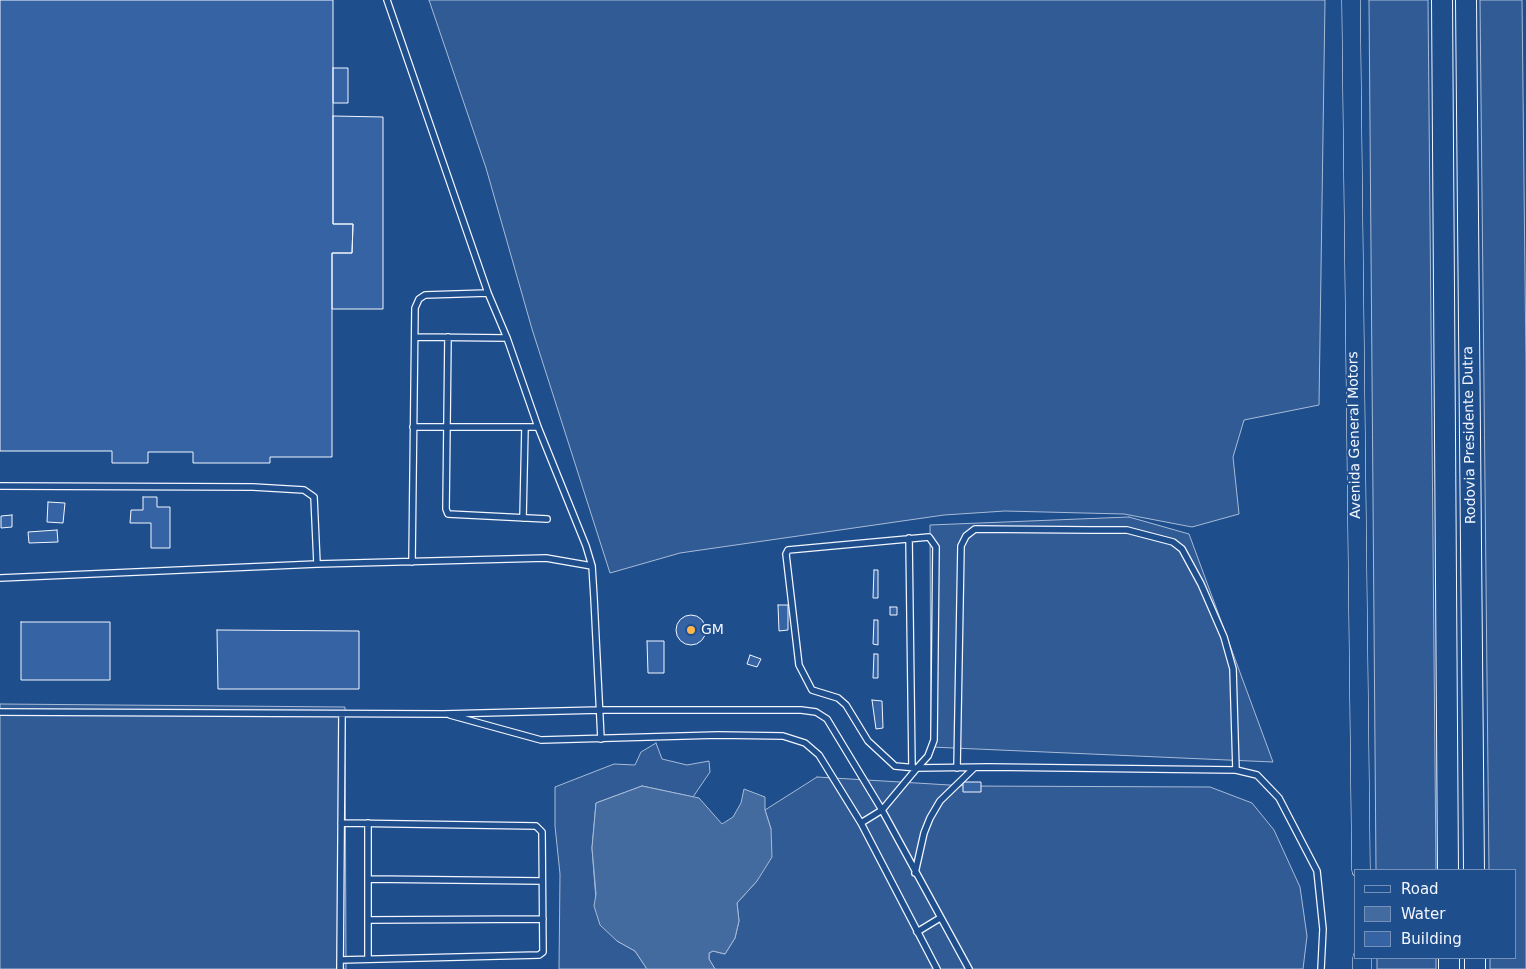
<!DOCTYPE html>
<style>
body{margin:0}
#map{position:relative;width:1526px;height:969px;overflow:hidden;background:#1f4e8c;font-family:"DejaVu Sans",sans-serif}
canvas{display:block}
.legend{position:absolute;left:1354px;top:869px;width:162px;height:90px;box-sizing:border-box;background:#1f4e8c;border:1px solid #7391ba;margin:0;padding:6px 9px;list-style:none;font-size:15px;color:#f2f6ff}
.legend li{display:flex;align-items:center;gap:10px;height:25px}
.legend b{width:25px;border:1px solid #7391ba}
</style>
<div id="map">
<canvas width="1526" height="969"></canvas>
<ul class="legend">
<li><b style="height:6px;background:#1f4e8c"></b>Road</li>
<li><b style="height:14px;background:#446ba0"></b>Water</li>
<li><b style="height:14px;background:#3563a3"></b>Building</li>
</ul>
</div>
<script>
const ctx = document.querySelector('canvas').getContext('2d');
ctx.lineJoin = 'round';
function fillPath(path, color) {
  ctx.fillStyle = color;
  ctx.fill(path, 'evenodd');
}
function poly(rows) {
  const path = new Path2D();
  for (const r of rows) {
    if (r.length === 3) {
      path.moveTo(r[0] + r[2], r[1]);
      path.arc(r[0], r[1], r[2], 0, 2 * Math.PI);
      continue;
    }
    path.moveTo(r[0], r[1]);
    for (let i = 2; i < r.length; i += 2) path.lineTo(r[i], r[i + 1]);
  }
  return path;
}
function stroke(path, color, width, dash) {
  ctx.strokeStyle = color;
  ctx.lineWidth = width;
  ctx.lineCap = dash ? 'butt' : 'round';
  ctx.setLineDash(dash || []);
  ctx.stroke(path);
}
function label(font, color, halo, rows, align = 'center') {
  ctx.font = font + ' "DejaVu Sans",sans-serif';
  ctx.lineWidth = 4;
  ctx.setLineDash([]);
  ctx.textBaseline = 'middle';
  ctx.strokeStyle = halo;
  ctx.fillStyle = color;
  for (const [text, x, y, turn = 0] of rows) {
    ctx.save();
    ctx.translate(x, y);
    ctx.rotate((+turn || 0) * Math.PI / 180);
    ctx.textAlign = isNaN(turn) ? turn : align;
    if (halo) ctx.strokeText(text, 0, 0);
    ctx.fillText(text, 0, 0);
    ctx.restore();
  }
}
const built = poly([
 [429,0,1325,0,1319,405,1244,420,1233,457,1239,514,1192,527,1124,514,1005,511,944,515,680,553,610,573,532,329,486,168,429,0],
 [1369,0,1428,0,1436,870,1376,870,1369,0],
 [1480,0,1522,0,1526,366,1526,969,1490,969,1490,958,1515,958,1515,870,1489,870,1480,0],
 [1129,517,1189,534,1273,762,931,747,930,525,1129,517],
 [0,704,345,707,346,969,0,969,0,704],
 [656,743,662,759,687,765,709,761,710,772,693,797,642,786,596,803,592,848,596,900,617,941,635,951,647,969,559,969,560,874,555,826,555,787,614,764,635,765,641,752,656,743],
 [817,777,966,786,1210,787,1252,803,1274,830,1300,887,1307,936,1303,969,715,969,709,959,709,953,713,951,725,954,735,938,739,921,737,903,757,881,771,829,765,810,817,777],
 [1377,958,1436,958,1436,969,1377,969,1377,958]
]);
const water = poly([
 [642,786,699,798,722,824,733,817,741,803,744,789,765,797,765,810,771,829,772,857,757,881,737,903,739,921,735,938,725,954,713,951,709,953,709,959,715,969,647,969,635,951,617,941,600,925,594,906,596,894,592,848,596,803,642,786]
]);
const building = poly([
 [0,0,333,0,333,224,353,224,352,253,332,253,332,457,270,457,270,463,193,463,193,452,148,452,148,463,112,463,112,451,0,451,0,0],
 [333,68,348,68,348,103,333,103,333,68],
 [333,116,383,117,383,309,332,309,332,253,352,253,353,224,333,224,333,116],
 [143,497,157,497,157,507,170,507,170,548,151,548,151,523,130,523,131,510,143,510,143,497],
 [48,502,65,503,63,523,47,522,48,502],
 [12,515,12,527,1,528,1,516,12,515],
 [57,530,58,542,29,543,28,532,57,530],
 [874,570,878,570,878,598,873,598,874,570],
 [778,605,788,605,788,630,779,631,778,605],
 [890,607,897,607,897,615,890,615,890,607],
 [691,630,15],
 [874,620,878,620,878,645,873,644,874,620],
 [21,622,110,622,110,680,21,680,21,622],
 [217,630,359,631,359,689,218,689,217,630],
 [647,641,664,641,664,673,648,673,647,641],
 [874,654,878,654,878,678,873,678,874,654],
 [750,655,761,659,757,667,747,664,750,655],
 [872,700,882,701,883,728,876,729,872,700],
 [963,782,981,782,981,792,963,792,963,782]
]);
const service = poly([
 [387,0,488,293,507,338,538,427,586,546,592,566,594,598,601,739],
 [415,337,507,338],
 [448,337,446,509,448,514,547,519],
 [413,427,538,427],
 [0,486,253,487,304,490,314,497,317,564],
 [523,518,525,427],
 [909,538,912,767],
 [412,562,415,308,419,299,425,295,488,293],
 [0,578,317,564,546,558,592,566],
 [0,712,443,714,600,710,801,710,816,712,827,719,882,810,969,969],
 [450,715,541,740,718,735,783,736,805,743,819,755,861,823,937,969],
 [957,768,961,546,966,536,975,529,1091,530,1127,530,1173,542,1182,549,1201,584,1224,637,1233,669,1236,770],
 [368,823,368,959],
 [861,823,882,810,917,768,928,756,934,740,936,547,929,537,788,550,786,554,799,665,812,690,838,698,846,705,868,741,895,766,917,768,988,767,1236,770,1257,775,1279,798,1317,871,1323,929,1321,969],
 [915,873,924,833,930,818,940,801,974,768],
 [368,879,542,881],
 [368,920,543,919],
 [917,932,940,918],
 [340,960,539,955,543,952,542,832,536,826,341,823],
 [340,969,342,714]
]);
const primary = poly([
 [1351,0,1361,870],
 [1362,958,1362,969]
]);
const motorway = poly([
 [1442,0,1448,870],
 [1466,0,1474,870],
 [1449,958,1449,969],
 [1475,958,1475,969]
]);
const markers = [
 [691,630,5,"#ffb74d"]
];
const streetNames = [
 ["Avenida General Motors",1355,435,-91],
 ["Rodovia Presidente Dutra",1470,435,-91]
];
const poiNames = [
 ["GM",701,630]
];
fillPath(built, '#305b95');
stroke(built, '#a8bbd7', 1);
fillPath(water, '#446ba0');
stroke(water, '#a8bbd7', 1);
fillPath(building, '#3563a3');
stroke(building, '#f2f6ff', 1);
stroke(service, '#f2f6ff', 8);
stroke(primary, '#f2f6ff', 19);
stroke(motorway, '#f2f6ff', 22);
stroke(service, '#1f4e8c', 5.5);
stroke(primary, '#1f4e8c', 18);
stroke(motorway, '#1f4e8c', 20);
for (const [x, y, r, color] of markers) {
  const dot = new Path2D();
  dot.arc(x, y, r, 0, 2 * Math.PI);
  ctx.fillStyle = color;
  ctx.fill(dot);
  stroke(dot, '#1f4e8c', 2);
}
label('14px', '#f2f6ff', '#1f4e8c', streetNames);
label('14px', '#f2f6ff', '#1f4e8c', poiNames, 'left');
</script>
